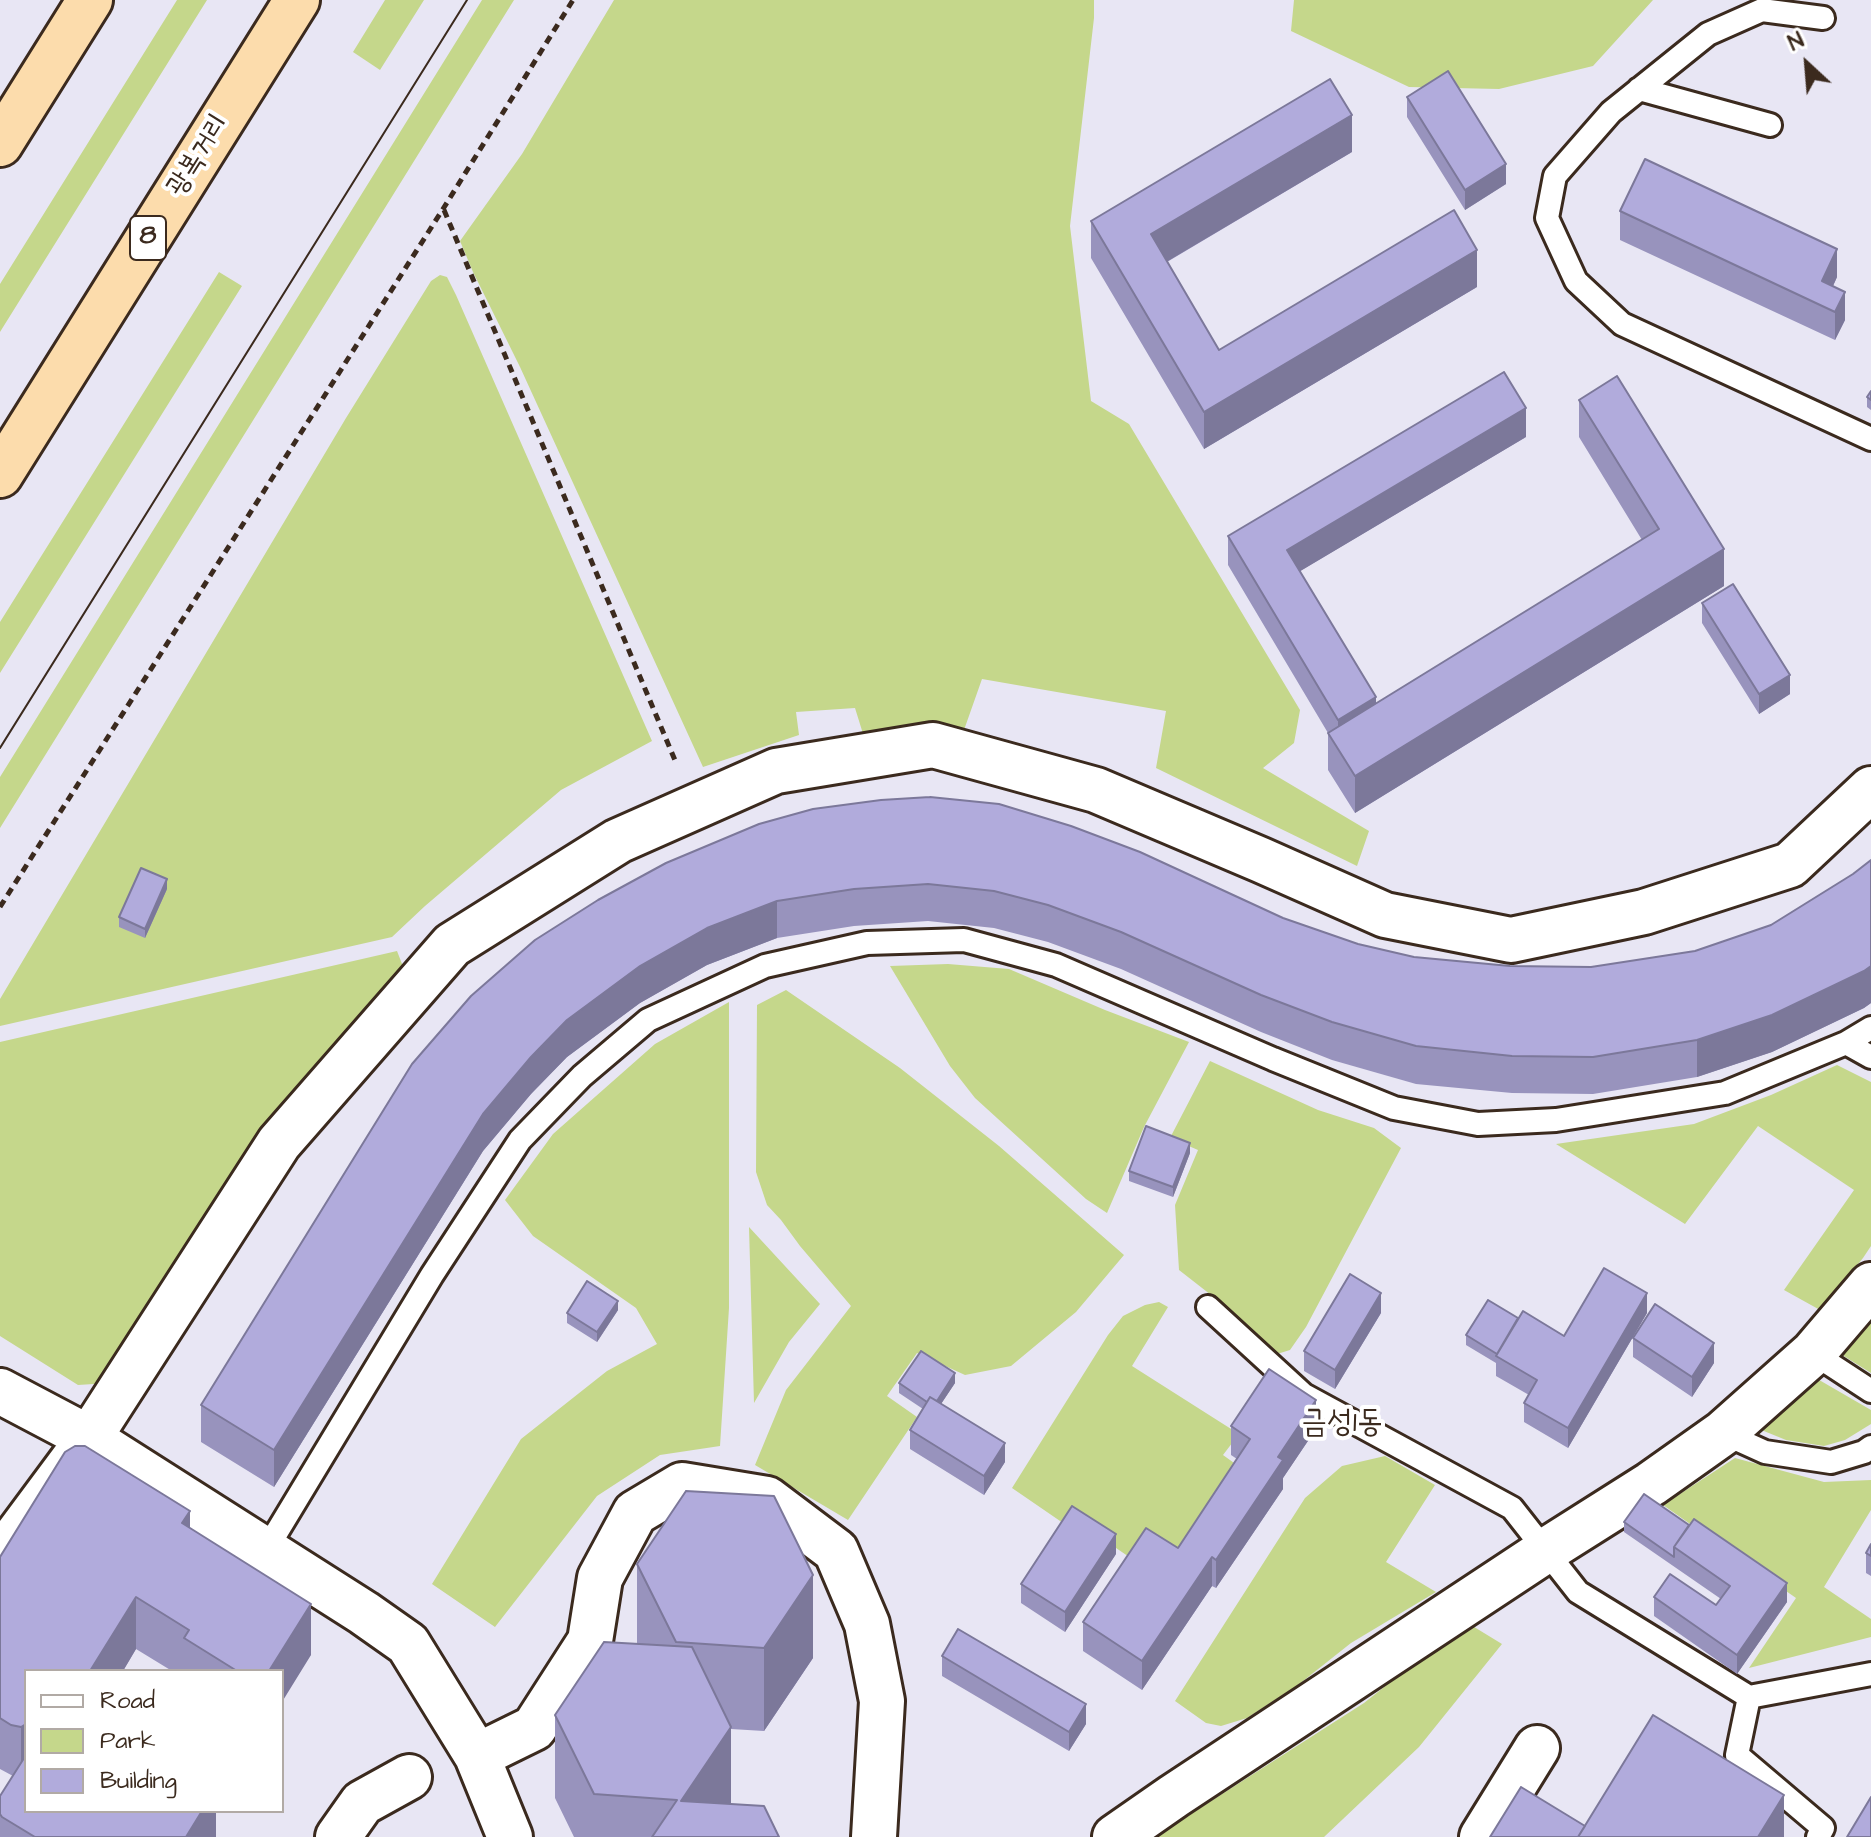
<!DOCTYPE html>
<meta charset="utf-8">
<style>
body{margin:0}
#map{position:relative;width:1871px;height:1837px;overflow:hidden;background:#e8e6f4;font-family:"Architects Daughter",sans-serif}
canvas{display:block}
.legend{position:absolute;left:24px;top:1669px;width:260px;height:144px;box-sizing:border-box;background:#fff;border:2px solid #b1aaa5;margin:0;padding:10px 14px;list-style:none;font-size:24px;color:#3b2a1e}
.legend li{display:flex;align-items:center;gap:16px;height:40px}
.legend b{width:40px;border:2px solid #b1aaa5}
.north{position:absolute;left:1767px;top:24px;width:80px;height:80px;-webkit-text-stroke:6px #fff;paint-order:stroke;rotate:334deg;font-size:22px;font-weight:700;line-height:32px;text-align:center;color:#3b2a1e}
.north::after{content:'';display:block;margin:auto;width:28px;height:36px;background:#3b2a1e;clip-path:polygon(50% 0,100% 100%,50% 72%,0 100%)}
</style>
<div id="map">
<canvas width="1871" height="1837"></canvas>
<ul class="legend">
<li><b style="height:10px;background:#fff"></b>Road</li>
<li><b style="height:22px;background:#c5d78b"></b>Park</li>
<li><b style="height:22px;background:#b1abdc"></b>Building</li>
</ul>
<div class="north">N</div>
</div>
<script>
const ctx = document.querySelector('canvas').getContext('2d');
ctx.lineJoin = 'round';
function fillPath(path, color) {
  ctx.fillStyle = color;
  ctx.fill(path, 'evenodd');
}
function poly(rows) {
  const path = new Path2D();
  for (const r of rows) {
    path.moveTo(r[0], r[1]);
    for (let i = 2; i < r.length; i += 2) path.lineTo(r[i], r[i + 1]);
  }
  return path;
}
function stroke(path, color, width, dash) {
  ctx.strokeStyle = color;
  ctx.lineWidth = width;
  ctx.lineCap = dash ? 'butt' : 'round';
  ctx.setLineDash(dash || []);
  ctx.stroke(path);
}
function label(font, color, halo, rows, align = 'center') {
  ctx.font = font + ' "Architects Daughter","Poor Story",sans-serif';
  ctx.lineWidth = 8;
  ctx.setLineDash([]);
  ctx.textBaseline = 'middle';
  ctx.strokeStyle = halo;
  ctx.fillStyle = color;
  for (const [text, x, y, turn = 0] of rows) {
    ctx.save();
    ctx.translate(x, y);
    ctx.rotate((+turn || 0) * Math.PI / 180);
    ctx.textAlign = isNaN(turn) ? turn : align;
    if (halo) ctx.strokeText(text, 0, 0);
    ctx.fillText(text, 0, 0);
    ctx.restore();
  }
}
const green = poly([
 [177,0,207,0,0,332,0,284],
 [385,0,424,0,380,70,353,52],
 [482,0,514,0,0,828,0,777],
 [614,0,1094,0,1094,18,1070,226,1091,401,1129,424,1300,710,1294,743,1263,768,1369,831,1357,866,1156,768,1166,711,982,679,964,730,880,739,864,737,855,708,796,712,799,735,703,767,520,367,473,272,460,241,522,154],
 [1294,0,1653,0,1593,66,1499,89,1409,87,1291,31],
 [219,272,242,286,0,673,0,622],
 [440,275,447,277,456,295,652,741,561,790,425,906,392,937,0,1026,0,999,346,418,431,281],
 [397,951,404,969,334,1043,264,1125,109,1383,78,1385,0,1336,0,1042],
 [948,964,1009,969,1105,1010,1189,1042,1144,1127,1107,1213,1086,1199,975,1098,950,1066,890,966],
 [786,990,900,1068,999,1146,1124,1255,1076,1312,1011,1366,965,1375,917,1353,887,1396,917,1417,848,1520,755,1465,786,1390,851,1306,800,1246,781,1220,767,1205,756,1172,757,1005],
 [729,1002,729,1308,720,1446,660,1455,597,1496,495,1627,432,1584,521,1439,607,1371,657,1344,636,1308,533,1236,505,1200,553,1134,655,1044],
 [1210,1061,1318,1110,1374,1128,1401,1148,1306,1327,1290,1350,1277,1354,1220,1302,1179,1270,1175,1205,1198,1150,1170,1138],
 [1837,1065,1871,1082,1871,1246,1863,1258,1820,1310,1784,1290,1854,1190,1758,1126,1685,1224,1556,1144,1694,1124,1771,1095],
 [749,1227,820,1304,789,1342,754,1403],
 [1159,1302,1168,1307,1132,1366,1239,1434,1223,1455,1241,1468,1176,1566,1135,1561,1068,1515,1063,1523,1012,1488,1108,1335,1123,1316,1145,1305],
 [1871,1317,1871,1373,1839,1353],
 [1814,1377,1871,1410,1871,1424,1845,1440,1824,1446,1786,1440,1754,1427],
 [1385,1456,1435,1485,1386,1562,1436,1592,1351,1643,1298,1685,1247,1718,1221,1726,1206,1723,1175,1701,1305,1498,1342,1466],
 [1735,1458,1824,1482,1871,1480,1871,1510,1824,1587,1871,1619,1871,1637,1749,1668,1796,1598,1663,1505],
 [1466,1622,1502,1644,1419,1747,1324,1837,1155,1837,1364,1703]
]);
const path = poly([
 [444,210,677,765],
 [0,907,443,209,573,0]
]);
const lane = poly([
 [1823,18,1762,10,1708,34,1611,112,1555,176,1547,218,1576,281,1622,324,1871,439],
 [1639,89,1770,125],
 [1846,1043,1871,1057],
 [1208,1307,1304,1395,1512,1508,1578,1592,1749,1697,1871,1674],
 [1813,1353,1871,1391],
 [1723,1433,1765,1452,1831,1462,1864,1452,1871,1447],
 [266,1550,432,1275,520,1140,582,1076,648,1020,765,966,867,943,964,940,1056,965,1273,1059,1394,1108,1478,1124,1556,1120,1725,1093,1846,1043,1871,1028],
 [1749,1697,1737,1755,1823,1828,1818,1837]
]);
const street = poly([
 [0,1391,89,1438,279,1143,452,945,618,841,776,771,933,745,1096,790,1261,860,1385,915,1511,940,1644,912,1790,865,1871,789],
 [0,1558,89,1438,364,1613,408,1644,477,1756],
 [338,1837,362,1803,409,1777],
 [510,1837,477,1756,534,1728,590,1641,600,1578,635,1513,682,1485,767,1499,836,1551,867,1624,882,1701,874,1837],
 [1115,1837,1174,1796,1545,1551,1651,1484,1723,1433,1813,1353,1871,1285],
 [1482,1837,1537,1748]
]);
const highway = poly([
 [0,144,90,0],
 [0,475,297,0]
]);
const tram = poly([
 [0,748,467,0]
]);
const wall = poly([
 [1407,97,1506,184,1465,210,1407,117],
 [1352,152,1167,262,1219,350,1477,287,1204,449,1091,258,1091,221],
 [1620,211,1837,277,1833,286,1845,320,1835,340,1620,240],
 [1871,391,1871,410,1867,407,1867,397],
 [1579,400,1724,586,1355,813,1328,770,1328,733,1228,565,1228,536,1526,437,1300,571,1376,704,1642,540,1579,437],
 [1702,603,1790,694,1759,714,1702,623],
 [759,824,1283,918,1358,944,1414,957,1510,966,1591,967,1695,951,1771,925,1853,874,1871,860,1871,1003,1864,1008,1772,1052,1697,1077,1593,1094,1512,1093,1416,1084,1332,1060,1261,1032,1121,969,1048,942,994,928,928,921,854,926,777,938,707,965,640,1003,567,1057,531,1094,483,1151,274,1487,201,1442,201,1405],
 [167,889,145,938,119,927,119,917],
 [1190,1153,1173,1197,1129,1181,1129,1171],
 [618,1310,597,1342,567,1323,567,1313],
 [1381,1313,1335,1389,1304,1371,1304,1351],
 [1647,1313,1568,1448,1524,1422,1524,1403,1529,1395,1496,1376,1496,1363,1466,1345,1466,1335,1518,1318,1564,1336],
 [1633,1338,1714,1363,1692,1397,1633,1357],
 [899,1383,955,1383,941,1404,1005,1462,984,1495,910,1449,910,1430,923,1409,899,1393],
 [1231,1426,1316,1429,1283,1478,1283,1489,1216,1588,1212,1586,1142,1690,1083,1651,1083,1622,1178,1548,1237,1459,1231,1455],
 [1624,1522,1787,1602,1737,1674,1654,1616,1654,1597,1716,1605,1721,1599,1624,1532],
 [190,1528,311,1655,282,1671,172,1671,136,1649,123,1671,26,1671,26,1811,216,1811,216,1837,0,1837,0,1796,13,1776,0,1769,0,1557],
 [1871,1544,1871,1576,1866,1573,1866,1553],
 [1116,1554,1065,1632,1021,1603,1021,1584],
 [637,1564,813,1658,764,1731,731,1729,731,1804,779,1837,574,1837,555,1798,555,1715,637,1644],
 [942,1656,1086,1724,1069,1751,942,1676]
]);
const shadedWall = poly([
 [1352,115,1352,152,1151,271,1151,234],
 [1506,164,1506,184,1465,210,1465,190],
 [1837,249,1837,277,1824,306,1822,281],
 [1477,250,1477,287,1204,449,1204,412],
 [1845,292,1845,320,1835,340,1835,312],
 [1526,408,1526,437,1287,579,1287,550],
 [1724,549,1724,586,1355,813,1355,776],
 [1790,675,1790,694,1759,714,1759,694],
 [1376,697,1376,726,1338,749,1338,720],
 [167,879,167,889,145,938,145,929],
 [777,901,777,938,707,965,640,1003,567,1057,531,1094,483,1151,274,1487,274,1450,483,1114,531,1057,567,1020,640,966,707,928],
 [1871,966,1871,1003,1864,1008,1772,1052,1697,1077,1697,1040],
 [1190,1143,1190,1153,1173,1197,1173,1187],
 [1381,1293,1381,1313,1335,1389,1335,1370],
 [1647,1293,1647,1313,1568,1448,1568,1428],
 [618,1301,618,1310,597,1342,597,1332],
 [1714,1343,1714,1363,1692,1397,1692,1377],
 [955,1373,955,1383,933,1416,933,1406],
 [1316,1400,1316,1429,1283,1478,1283,1489,1216,1588,1216,1560,1278,1457],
 [1005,1443,1005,1462,984,1495,984,1476],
 [190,1511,190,1562,182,1523],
 [1116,1534,1116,1554,1065,1632,1065,1612],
 [1212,1557,1212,1586,1142,1690,1142,1661],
 [813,1575,813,1658,764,1731,764,1648],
 [1787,1583,1787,1602,1737,1674,1737,1655],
 [136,1597,136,1649,123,1671,90,1671],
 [311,1604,311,1655,282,1702,282,1671,269,1671],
 [1086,1704,1086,1724,1069,1751,1069,1732],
 [26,1724,26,1775,21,1778,21,1727],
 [731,1727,731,1810,681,1801],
 [1784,1795,1784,1837,1758,1837],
 [202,1811,216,1811,216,1837,186,1837]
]);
const building = poly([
 [1448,71,1506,164,1465,190,1407,97,1448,71],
 [1330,79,1352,115,1151,234,1219,350,1454,210,1477,250,1204,412,1091,221,1330,79],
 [1645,159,1837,249,1822,281,1845,292,1835,312,1620,211,1645,159],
 [1504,372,1526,408,1287,550,1376,697,1338,720,1228,536,1504,372],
 [1617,376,1724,549,1355,776,1328,733,1659,529,1579,400,1617,376],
 [1871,391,1871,400,1867,397,1871,391],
 [1733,584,1790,675,1759,694,1702,603,1733,584],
 [930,797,999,804,1071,826,1140,852,1283,918,1358,944,1414,957,1510,966,1591,967,1695,951,1771,925,1853,874,1871,860,1871,966,1864,971,1772,1015,1697,1040,1593,1057,1512,1056,1416,1046,1332,1022,1261,995,1121,932,1048,905,994,891,928,884,854,889,777,901,707,928,640,966,567,1020,531,1057,483,1114,274,1450,201,1405,412,1064,471,996,535,940,598,900,666,863,759,824,813,809,881,800,930,797],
 [141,868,167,879,145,929,119,917,141,868],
 [1146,1126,1190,1143,1173,1187,1129,1171,1146,1126],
 [1604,1268,1647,1293,1568,1428,1524,1403,1537,1380,1496,1356,1523,1311,1564,1336,1604,1268],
 [1350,1274,1381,1293,1335,1370,1304,1351,1350,1274],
 [587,1281,618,1301,597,1332,567,1313,587,1281],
 [1488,1300,1518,1318,1497,1354,1466,1335,1488,1300],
 [1655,1304,1714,1343,1692,1377,1633,1338,1655,1304],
 [921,1351,955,1373,937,1401,930,1397,927,1402,899,1383,921,1351],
 [1269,1369,1316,1400,1278,1457,1283,1460,1216,1560,1212,1557,1142,1661,1083,1622,1146,1528,1178,1548,1250,1439,1231,1426,1269,1369],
 [930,1397,1005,1443,984,1476,910,1430,930,1397],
 [75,1446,85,1446,190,1511,182,1523,311,1604,269,1671,237,1671,184,1638,189,1630,136,1597,90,1671,26,1671,26,1724,21,1727,11,1725,0,1718,0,1557,65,1452,75,1446],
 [686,1491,774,1496,813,1575,764,1648,676,1642,637,1564,686,1491],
 [1644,1494,1689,1525,1674,1547,1674,1557,1624,1522,1644,1494],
 [1072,1506,1116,1534,1065,1612,1021,1584,1072,1506],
 [1694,1519,1787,1583,1737,1655,1654,1597,1670,1574,1716,1605,1730,1586,1674,1547,1694,1519],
 [1871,1544,1871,1556,1866,1553,1871,1544],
 [958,1629,1086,1704,1069,1732,942,1656,958,1629],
 [604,1642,692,1647,731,1727,681,1801,764,1806,779,1837,652,1837,677,1800,594,1794,555,1715,604,1642],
 [1653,1715,1784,1795,1758,1837,1578,1837,1653,1715],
 [26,1755,26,1811,202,1811,186,1837,35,1837,2,1817,0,1814,0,1796,26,1755],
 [1521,1787,1585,1826,1578,1837,1490,1837,1521,1787],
 [1871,1797,1871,1837,1847,1837,1871,1797]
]);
const shields = [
 [148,238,36]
];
const shieldNames = [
 ["8",148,238]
];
const streetNames = [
 ["광복거리",199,156,-58]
];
const quarterNames = [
 ["금성1동",1342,1424]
];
fillPath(green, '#c5d78b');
stroke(lane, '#3b2a1e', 28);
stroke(street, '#3b2a1e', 50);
stroke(highway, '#3b2a1e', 50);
stroke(path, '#3b2a1e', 5, [8, 6]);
stroke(lane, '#fff', 22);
stroke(street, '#fff', 44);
stroke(highway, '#fcdcac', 44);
stroke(tram, '#3b2a1e', 2);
fillPath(wall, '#9893bd');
fillPath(shadedWall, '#7c789a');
fillPath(building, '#b1abdc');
stroke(building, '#7c789a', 2);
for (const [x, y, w] of shields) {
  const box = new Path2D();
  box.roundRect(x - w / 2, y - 22, w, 44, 6);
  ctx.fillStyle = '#fff';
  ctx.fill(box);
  stroke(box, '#3b2a1e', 2);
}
label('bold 26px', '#3b2a1e', null, shieldNames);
label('28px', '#3b2a1e', '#fff', streetNames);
label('32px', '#3b2a1e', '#fff', quarterNames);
</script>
